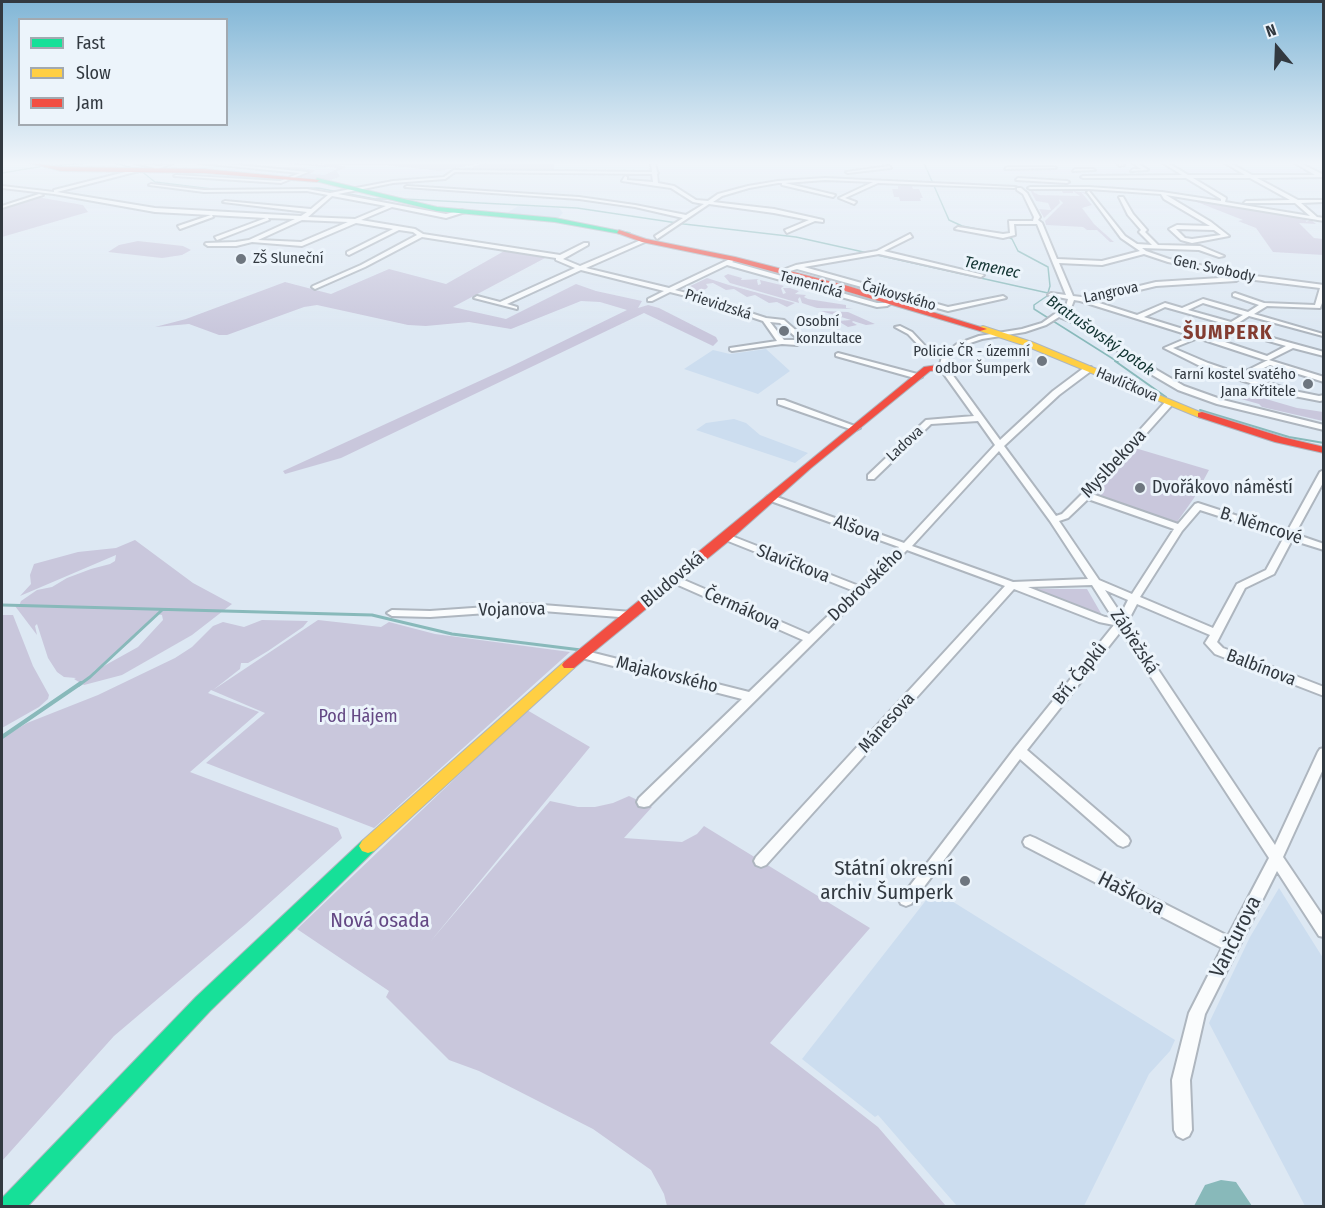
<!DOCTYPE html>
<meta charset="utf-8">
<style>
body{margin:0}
#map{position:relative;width:1325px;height:1208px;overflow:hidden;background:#dde8f3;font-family:"Fira Sans Condensed",sans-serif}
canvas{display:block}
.frame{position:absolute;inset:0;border:3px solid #323940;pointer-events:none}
.legend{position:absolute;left:18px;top:18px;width:210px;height:108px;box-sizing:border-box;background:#ecf4fb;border:2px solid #a2a9b0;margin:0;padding:8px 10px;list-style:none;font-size:18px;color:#323940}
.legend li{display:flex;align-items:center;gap:12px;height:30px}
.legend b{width:30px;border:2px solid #a2a9b0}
.north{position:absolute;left:1247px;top:18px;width:60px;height:60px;-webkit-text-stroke:4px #ecf4fb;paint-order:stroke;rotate:341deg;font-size:16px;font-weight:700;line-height:24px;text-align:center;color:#323940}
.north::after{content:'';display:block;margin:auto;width:21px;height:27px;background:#323940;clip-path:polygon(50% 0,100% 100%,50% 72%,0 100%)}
</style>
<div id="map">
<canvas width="1325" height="1208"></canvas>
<div class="frame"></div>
<ul class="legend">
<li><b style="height:8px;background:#16e098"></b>Fast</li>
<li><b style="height:8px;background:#ffcf43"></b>Slow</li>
<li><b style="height:8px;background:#f24e42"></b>Jam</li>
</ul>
<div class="north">N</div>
</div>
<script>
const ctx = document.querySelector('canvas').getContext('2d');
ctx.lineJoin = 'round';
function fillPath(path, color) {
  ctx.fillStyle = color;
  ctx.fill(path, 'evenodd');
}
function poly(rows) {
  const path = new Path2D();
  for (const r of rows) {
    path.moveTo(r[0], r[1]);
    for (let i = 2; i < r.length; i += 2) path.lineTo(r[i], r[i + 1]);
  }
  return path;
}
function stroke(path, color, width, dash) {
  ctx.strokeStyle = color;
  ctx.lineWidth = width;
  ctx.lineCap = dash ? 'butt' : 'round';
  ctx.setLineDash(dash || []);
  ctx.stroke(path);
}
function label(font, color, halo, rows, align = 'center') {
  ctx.font = font + ' "Fira Sans Condensed",sans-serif';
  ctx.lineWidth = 6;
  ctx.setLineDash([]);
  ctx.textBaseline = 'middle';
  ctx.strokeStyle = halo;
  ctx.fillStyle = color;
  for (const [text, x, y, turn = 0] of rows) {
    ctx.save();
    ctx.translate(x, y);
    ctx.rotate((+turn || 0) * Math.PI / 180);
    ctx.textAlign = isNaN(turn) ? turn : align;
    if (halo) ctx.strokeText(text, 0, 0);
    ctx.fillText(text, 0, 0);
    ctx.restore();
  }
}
const built = poly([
 [518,206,559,208,563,213,558,218,507,213],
 [766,349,790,371,758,394,684,369,713,350,730,354],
 [734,419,746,423,760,435,808,453,795,463,696,430,706,423],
 [1279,888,1323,958,1323,1206,1305,1206,1209,1023,1250,937],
 [934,890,1175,1040,1170,1051,1149,1074,1084,1206,957,1206,878,1115,875,1117,802,1059]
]);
const green = poly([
 [292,163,326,165,319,163,481,163,440,171,385,165,339,165,347,167,337,171,340,177,330,180,300,177,309,170,267,167,297,167,315,170,310,174,325,175,338,168,288,164],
 [487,163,554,163,554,171,469,171,474,166],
 [898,186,912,186,913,189,919,189,923,198,920,198,921,201,900,201,899,197,894,197,892,189,898,189],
 [1037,189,1033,192,1039,195,1080,196,1073,191,1073,193,1063,193,1061,190,1065,190,1089,193,1091,197,1081,192,1092,205,1082,208,1094,224,1114,242,1110,242,1097,230,1087,230,1083,227,1046,225,1045,221,1063,203,1059,199,1060,203,1044,218,1039,209,1051,210,1048,203,1036,201,1030,190,1027,190],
 [1167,195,1189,198,1198,200,1212,201,1307,219,1306,222,1311,220,1316,224,1299,223,1314,238,1323,239,1323,255,1273,252,1256,228,1238,221,1243,220,1184,197,1176,196,1174,199],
 [37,197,83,205,88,212,2,237,2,208],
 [138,241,183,246,191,250,182,255,162,258,108,252,119,245],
 [506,250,547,257,453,307,506,319,576,284,596,291,642,301,638,308,648,305,659,308,716,337,718,341,713,346,644,313,341,458,285,474,283,471,510,367,627,310,600,302,581,301,511,329,469,322,426,326,408,325,317,305,304,307,227,335,219,335,189,324,155,327,186,319,285,282,331,294,389,269,446,284],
 [728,274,742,278,741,280,759,279,757,280,758,285,761,284,760,280,781,285,784,286,781,288,783,294,786,293,783,288,790,288,799,291,795,294,806,295,804,297,808,299,846,305,846,308,853,309,817,308,802,303,800,297,798,299,799,303,730,283,724,276],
 [707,278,729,285,795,303,787,307,777,302,769,303,755,295,747,297,734,289,726,290,713,283,706,284,708,287,706,289,694,292,684,289],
 [821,311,848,312,875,324,866,325,853,321,852,322,857,325,848,327,838,321,851,320],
 [1242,392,1297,408,1323,412,1323,421,1262,407,1259,404,1234,397],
 [1135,448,1209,470,1194,498,1177,522,1094,494],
 [135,540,193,583,232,604,192,635,122,675,84,685,74,679,76,678,64,677,57,672,48,658,37,624,35,626,37,635,15,606,19,606,21,601,37,590,52,587,67,578,91,569,110,564,115,561,116,555,20,596,31,584,30,575,34,564,78,552,116,548],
 [156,614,162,615,163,620,138,647,93,672,130,642],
 [1037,589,1087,589,1102,615,1093,614],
 [2,615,13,615,33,666,49,695,48,699,39,707,2,728],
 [262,620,308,621,303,627,268,651,248,663,241,663,240,669,213,690,318,620,381,627,389,622,435,634,570,652,374,828,206,763,265,713,211,690,208,693,259,712,190,772,338,828,342,838,246,924,114,1036,2,1161,2,738,27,723,98,695,175,658,192,647,213,626,223,622,244,627],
 [527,710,590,747,430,942,550,801,578,807,595,807,613,803,629,796,652,807,624,838,682,842,697,834,704,826,870,928,770,1043,878,1127,946,1206,667,1206,664,1194,651,1170,593,1129,479,1071,449,1060,386,997,389,991,297,929]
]);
const water = poly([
 [1221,1180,1236,1182,1252,1206,1194,1206,1205,1185]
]);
const streamFar3 = poly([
 [115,163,140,170,155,182,220,190,318,188,375,199,394,199],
 [924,163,949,220,962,226,1002,234,1012,239,1018,251,1048,267,1050,286,1047,296,1034,305,1034,309,1118,362],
 [51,166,87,163],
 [140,170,157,163],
 [2,173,44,166],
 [404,199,577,208,684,224,796,237,1048,293]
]);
const streamFar2 = poly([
 [1115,361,1166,397],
 [1200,410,1289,437,1324,443]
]);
const streamFar1 = poly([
 [2,605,372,615,452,634,581,650],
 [79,685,90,677,162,610]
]);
const stream = poly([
 [2,737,81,683]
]);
const street = poly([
 [135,163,159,166,173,163,153,171,151,170,155,168,135,163],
 [199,163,217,163,308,172,281,183,174,176,176,175,280,181,300,173,199,163],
 [651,163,655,163,657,172,658,173,657,174,658,183,674,186,696,200,708,201,718,194,748,186,778,181,825,178,1016,187,1014,188,878,183,845,198,856,202,854,204,839,198,873,182,825,180,785,183,835,195,833,197,782,185,782,183,778,183,749,188,722,196,713,202,774,209,823,220,823,222,815,221,787,233,785,230,809,220,774,213,709,204,657,239,655,236,683,218,635,207,579,199,405,187,407,186,579,197,635,205,686,215,704,204,693,202,671,188,622,181,625,176,627,177,627,180,653,182,652,174,455,172,445,179,393,183,338,194,446,214,462,210,465,212,446,218,392,207,361,220,415,229,423,234,560,255,584,243,588,243,588,245,563,259,580,266,641,240,645,240,645,242,586,268,669,288,732,258,735,260,732,262,877,303,884,303,892,299,895,301,887,306,877,307,727,265,675,290,698,296,766,318,784,320,807,340,797,345,782,344,732,351,730,350,730,348,777,341,763,321,694,298,670,292,652,301,648,301,648,299,664,291,581,270,507,304,517,307,517,309,474,298,477,296,500,302,575,268,556,260,556,258,422,237,365,267,315,289,312,287,313,286,361,265,417,235,413,232,399,230,349,255,347,254,347,252,393,229,356,223,302,246,252,242,236,246,208,246,205,244,206,243,236,242,249,240,295,219,268,218,269,220,217,240,215,237,266,218,212,215,213,217,180,229,178,226,211,215,155,212,54,194,2,188,2,186,54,192,54,190,137,169,139,171,57,192,155,208,301,216,307,212,223,202,225,201,311,209,328,195,307,191,204,192,149,185,151,184,204,190,307,189,330,193,393,181,444,177,454,170,652,172,651,163],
 [332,196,386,206,355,219,308,217,332,196],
 [302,220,348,222,301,242,258,240,302,220],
 [770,322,780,323,799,340,784,340,770,322],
 [1117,163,1122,163,1124,165,1120,166,1117,163],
 [1133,163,1138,163,1148,170,1131,171,1133,169,1141,169,1133,163],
 [1163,163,1168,163,1188,175,1245,175,1225,163,1230,163,1252,175,1315,175,1295,163,1300,163,1324,175,1324,177,1257,178,1298,200,1324,200,1324,202,1301,203,1317,217,1324,218,1324,221,1166,195,1211,222,1229,236,1192,243,1181,240,1169,229,1177,225,1210,226,1164,199,1161,194,1089,189,1030,189,1028,188,1030,187,1089,187,1162,192,1221,201,1221,199,1186,178,1083,178,1081,177,1083,176,1182,175,1163,163],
 [1193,178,1250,178,1290,200,1246,201,1244,203,1295,203,1310,216,1225,202,1226,198,1193,178],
 [1176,229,1214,230,1221,235,1192,239,1185,238,1176,229],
 [889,166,891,168,848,173,846,172,889,166],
 [1007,167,1054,167,1056,168,1005,169,1007,167],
 [1075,169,1093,169,1095,170,1073,171,1075,169],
 [1018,178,1067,181,1069,182,1067,183,1016,180,1018,178],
 [1017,188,1021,188,1027,193,1040,217,1038,220,1042,223,1057,259,1102,261,1140,251,1121,238,1087,192,1089,191,1125,236,1137,244,1152,245,1139,232,1141,230,1128,215,1119,197,1123,197,1133,214,1147,230,1145,232,1158,245,1200,246,1224,256,1219,257,1199,250,1142,248,1146,251,1169,259,1255,276,1324,285,1324,298,1320,308,1267,306,1254,314,1323,334,1323,336,1249,316,1235,325,1236,328,1324,352,1324,356,1293,348,1269,360,1324,377,1324,382,1270,365,1247,376,1294,391,1319,396,1324,395,1324,400,1320,401,1289,395,1237,379,1202,367,1164,348,1192,336,1080,301,1074,300,1071,308,1063,314,1093,327,1143,362,1184,386,1223,400,1324,425,1324,430,1217,404,1178,390,1137,366,1089,329,1059,317,1046,325,1025,332,982,339,961,346,949,357,948,364,949,370,1000,440,1053,391,1085,367,1091,367,1091,371,1059,395,1004,446,1056,516,1062,514,1083,493,1166,401,1169,401,1173,403,1172,405,1092,494,1178,524,1195,504,1198,503,1287,532,1320,472,1324,470,1324,481,1295,534,1324,544,1324,550,1292,540,1274,574,1245,588,1217,642,1223,648,1324,687,1324,696,1215,654,1205,643,1210,635,1137,604,1127,623,1275,845,1318,752,1320,749,1324,748,1324,767,1283,857,1324,918,1324,937,1319,936,1277,871,1205,1014,1190,1080,1192,1130,1189,1136,1183,1139,1177,1136,1174,1130,1172,1080,1189,1013,1222,948,1025,846,1023,842,1025,838,1030,836,1035,838,1228,936,1269,858,1121,631,1027,750,1128,837,1130,841,1128,845,1123,847,1118,845,1020,759,911,904,906,906,901,904,899,900,1015,748,1114,625,1099,622,1014,589,766,865,761,867,756,865,754,861,756,857,1005,586,907,550,649,806,644,807,639,806,637,802,639,798,742,699,582,658,576,654,582,650,749,692,803,640,669,581,668,579,669,577,677,577,809,634,854,591,723,539,721,537,723,535,729,535,859,586,899,547,768,500,766,498,768,496,774,496,904,543,995,445,978,421,931,424,874,479,868,479,868,475,926,420,974,416,941,370,940,364,942,357,924,351,908,334,895,327,900,326,912,332,928,349,945,353,957,344,979,336,1022,329,1042,323,1066,306,1068,299,1048,295,1051,293,1066,295,1037,224,1014,224,1015,235,1003,238,955,229,958,227,1003,234,1010,233,1009,221,1033,221,1034,217,1023,194,1017,190,1017,188],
 [1144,254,1168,262,1255,280,1320,288,1315,305,1264,303,1235,293,1233,294,1233,296,1259,305,1248,312,1203,299,1182,308,1165,303,1137,315,1093,301,1156,286,1236,281,1239,279,1236,277,1156,282,1090,298,1073,296,1059,263,1102,265,1144,254],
 [1203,303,1243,315,1231,322,1188,310,1203,303],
 [1165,307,1229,325,1229,328,1209,337,1144,317,1165,307],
 [1234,331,1286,346,1267,356,1216,339,1234,331],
 [1198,338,1265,360,1268,360,1240,374,1208,363,1173,348,1198,338],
 [999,451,1050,521,1088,579,1013,582,912,546,999,451],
 [1088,499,1174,529,1132,594,1099,580,1059,521,1068,518,1088,499],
 [1200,510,1284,537,1266,570,1237,584,1213,628,1140,597,1182,531,1200,510],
 [1092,585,1113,618,1105,617,1028,587,1092,585],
 [1105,590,1128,600,1121,614,1105,590],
 [39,194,43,195,2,208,2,206,39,194],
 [910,234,912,237,884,251,984,275,981,277,879,254,804,267,948,307,1003,296,1006,298,948,311,797,269,783,273,780,271,796,265,877,251,910,234],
 [838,353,921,375,922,377,918,379,836,356,836,354,838,353],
 [778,400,784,400,860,428,856,430,853,430,778,404,778,400],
 [530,604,632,612,637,615,632,618,530,610,430,617,392,616,387,613,392,610,430,611,530,604]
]);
const fast = poly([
 [317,178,437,207,555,218,630,233,627,235,555,222,437,211,315,181,317,178],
 [368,839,374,841,377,846,374,851,210,1011,28,1206,2,1206,3,1197,196,997,362,841,368,839]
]);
const slow = poly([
 [983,326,1032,342,1207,415,1202,418,1198,417,1026,346,980,331,980,327,983,326],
 [569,660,576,665,574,668,374,851,368,853,362,851,359,846,362,841,564,662,569,660]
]);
const jam = poly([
 [30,163,61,167,204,169,320,180,317,182,204,173,61,171,30,163],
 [619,230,646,239,735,257,848,286,987,329,980,331,842,290,734,261,642,242,617,233,619,230],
 [944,364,949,367,947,369,930,371,811,468,730,540,574,668,564,668,562,665,564,662,924,367,944,364],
 [1202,412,1282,437,1324,447,1324,453,1275,442,1198,417,1198,413,1202,412]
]);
const markers = [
 [241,259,6,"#6e767f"],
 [784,331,6,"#6e767f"],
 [1042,361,6,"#6e767f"],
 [1308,384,6,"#6e767f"],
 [1140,488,6,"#6e767f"],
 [965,881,6,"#6e767f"]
];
const farPoinames = [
 ["ZŠ Sluneční",253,259],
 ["Osobní",796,322],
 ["konzultace",796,339],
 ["Policie ČR - územní",1030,352,"right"],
 ["odbor Šumperk",1030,369,"right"],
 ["Farní kostel svatého",1296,375,"right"],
 ["Jana Křtitele",1296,392,"right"]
];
const farStreetnames = [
 ["Gen. Svobody",1214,269,12],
 ["Temenická",811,285,16],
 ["Langrova",1111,293,-12],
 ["Čajkovského",899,296,16],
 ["Prievidzská",718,305,18],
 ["Havlíčkova",1127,385,23],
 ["Ladova",905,444,-43]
];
const farWaternames = [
 ["Temenec",992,268,12],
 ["Bratrušovský potok",1100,336,35]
];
const streetNames = [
 ["Myslbekova",1114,464,-47],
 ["B. Němcové",1261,526,18],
 ["Alšova",857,529,20],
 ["Slavíčkova",793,564,21],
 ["Bludovská",673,580,-40],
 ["Dobrovského",866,585,-44],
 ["Čermákova",742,609,24],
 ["Vojanova",512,610,-1],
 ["Zábřežská",1134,642,57],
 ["Balbínova",1261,668,21],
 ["Bří. Čapků",1080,674,-51],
 ["Majakovského",667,675,14],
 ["Mánesova",887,723,-48]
];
const poiNames = [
 ["Dvořákovo náměstí",1152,488]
];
const parkNames = [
 ["Pod Hájem",358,717]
];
const farDistrictnames = [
 ["ŠUMPERK",1228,333]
];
const nearPoinames = [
 ["Státní okresní",953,869],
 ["archiv Šumperk",953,893]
];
const nearStreetnames = [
 ["Haškova",1131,894,27],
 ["Vančurova",1236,937,-63]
];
const nearParknames = [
 ["Nová osada",380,921]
];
fillPath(built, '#ccddef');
fillPath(green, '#c9c7dc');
fillPath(water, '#88b9ba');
stroke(streamFar3, '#88b9ba', 1.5);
stroke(streamFar2, '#88b9ba', 2);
stroke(streamFar1, '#88b9ba', 3);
stroke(stream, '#88b9ba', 4);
stroke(street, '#aeb6bf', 4);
stroke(fast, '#aeb6bf', 2);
stroke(slow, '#aeb6bf', 2);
stroke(jam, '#aeb6bf', 2);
fillPath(street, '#fafcfd');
fillPath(fast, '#16e098');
fillPath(slow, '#ffcf43');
fillPath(jam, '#f24e42');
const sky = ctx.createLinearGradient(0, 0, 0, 332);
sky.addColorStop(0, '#81b6d6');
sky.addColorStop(0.49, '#f0f5fa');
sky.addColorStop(1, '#f0f5fa00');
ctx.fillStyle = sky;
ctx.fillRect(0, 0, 1325, 332);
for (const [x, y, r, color] of markers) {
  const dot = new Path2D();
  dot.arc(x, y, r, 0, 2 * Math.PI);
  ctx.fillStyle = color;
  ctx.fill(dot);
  stroke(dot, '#ecf4fb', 2);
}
label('15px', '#323940', '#ecf4fb', farPoinames, 'left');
label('15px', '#323940', '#ecf4fb', farStreetnames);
label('italic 16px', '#113331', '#ecf4fb', farWaternames);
label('18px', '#323940', '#ecf4fb', streetNames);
label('18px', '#323940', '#ecf4fb', poiNames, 'left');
label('18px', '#644884', '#ecf4fb', parkNames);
ctx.letterSpacing = '1.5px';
label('bold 20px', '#833c31', '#ecf4fb', farDistrictnames);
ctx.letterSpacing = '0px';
label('21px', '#323940', '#ecf4fb', nearPoinames, 'right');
label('21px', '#323940', '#ecf4fb', nearStreetnames);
label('21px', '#644884', '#ecf4fb', nearParknames);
</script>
